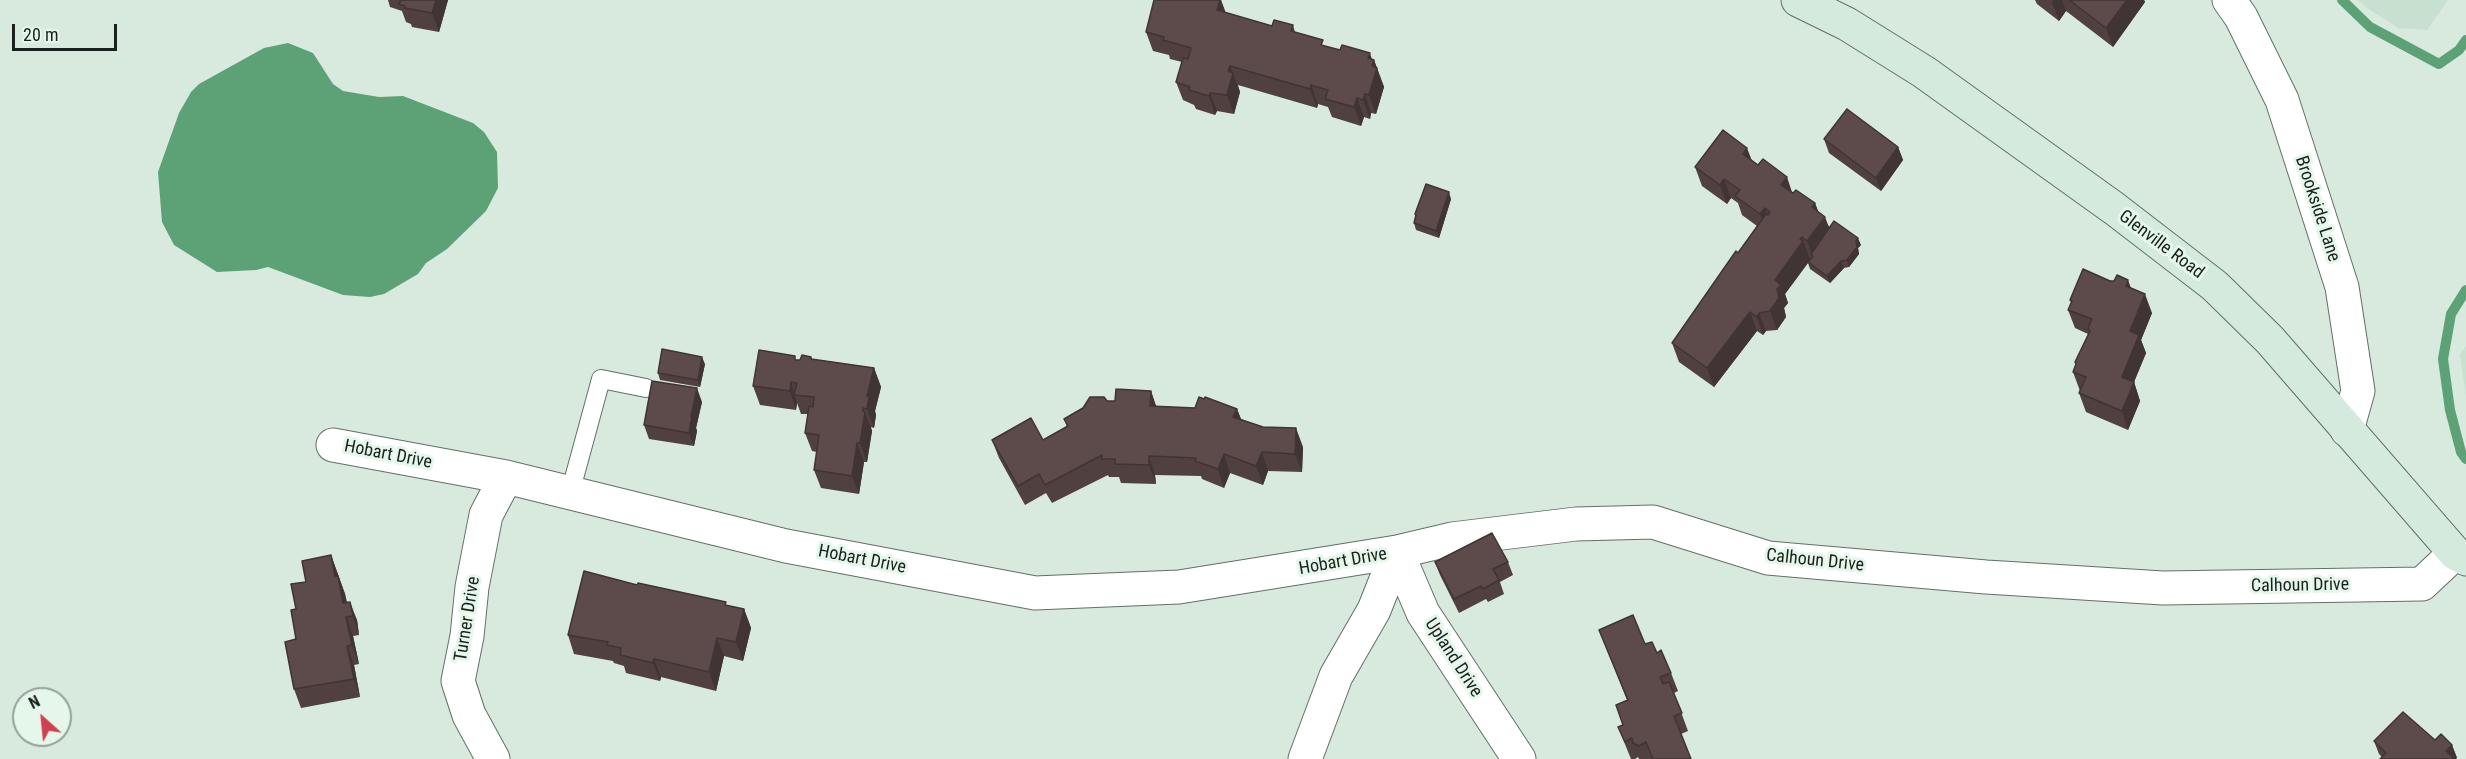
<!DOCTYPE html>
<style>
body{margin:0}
#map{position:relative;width:2466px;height:759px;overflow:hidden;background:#d7eadd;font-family:"Roboto Condensed",sans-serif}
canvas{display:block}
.north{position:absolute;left:12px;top:687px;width:60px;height:60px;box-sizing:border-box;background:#e5f7ea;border:2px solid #94a198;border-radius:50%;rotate:333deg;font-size:16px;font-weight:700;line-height:24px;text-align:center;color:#1a211d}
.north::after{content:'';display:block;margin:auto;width:21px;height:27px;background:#d0404e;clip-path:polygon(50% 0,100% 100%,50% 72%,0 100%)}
.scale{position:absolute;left:12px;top:24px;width:105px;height:27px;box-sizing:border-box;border:3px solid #1a211d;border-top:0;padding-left:8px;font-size:18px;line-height:21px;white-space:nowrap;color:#1a211d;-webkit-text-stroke:4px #e5f7ea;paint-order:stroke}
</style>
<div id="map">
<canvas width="2466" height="759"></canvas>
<div class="north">N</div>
<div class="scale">20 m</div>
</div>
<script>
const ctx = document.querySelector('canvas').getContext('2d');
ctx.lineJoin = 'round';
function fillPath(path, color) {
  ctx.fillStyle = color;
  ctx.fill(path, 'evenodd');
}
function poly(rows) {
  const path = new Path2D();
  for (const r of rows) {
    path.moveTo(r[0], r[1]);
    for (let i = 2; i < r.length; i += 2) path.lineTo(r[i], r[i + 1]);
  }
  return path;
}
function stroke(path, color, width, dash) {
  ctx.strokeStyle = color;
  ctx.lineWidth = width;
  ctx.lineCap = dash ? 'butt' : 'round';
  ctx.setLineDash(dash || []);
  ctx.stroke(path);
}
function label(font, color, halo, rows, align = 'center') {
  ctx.font = font + ' "Roboto Condensed",sans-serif';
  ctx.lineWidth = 6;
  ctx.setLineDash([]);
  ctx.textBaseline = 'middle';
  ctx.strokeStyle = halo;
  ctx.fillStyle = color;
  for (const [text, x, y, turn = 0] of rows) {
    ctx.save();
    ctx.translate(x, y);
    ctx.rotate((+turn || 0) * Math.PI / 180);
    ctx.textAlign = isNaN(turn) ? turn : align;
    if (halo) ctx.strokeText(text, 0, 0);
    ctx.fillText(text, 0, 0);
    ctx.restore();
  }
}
const built = poly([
 [2358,0,2448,0,2427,30,2398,28,2367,8],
 [2466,346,2466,396,2460,355]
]);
const water = poly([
 [288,43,313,53,333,84,343,91,379,97,403,96,473,123,484,132,497,152,498,188,486,211,447,249,426,263,418,274,384,294,370,297,343,295,268,267,256,270,217,272,174,245,162,222,158,172,179,113,191,92,199,84,264,48]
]);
const stream = poly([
 [2342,0,2370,27,2439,64,2459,50,2466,40],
 [2466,290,2451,314,2443,359,2450,410,2461,452,2466,459]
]);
const service = poly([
 [570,493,601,379,646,388]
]);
const minor = poly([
 [2229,0,2241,17,2282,100,2342,287,2358,391,2347,430],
 [333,445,506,477,786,546,1035,593,1179,587,1397,552,1423,613,1519,759],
 [493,759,469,715,458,681,467,636,472,587,486,515,506,477],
 [1305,759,1336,676,1374,610,1397,552,1452,539,1576,524,1653,522,1768,558,1986,577,2163,588,2422,584,2455,553]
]);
const secondary = poly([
 [1798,0,1847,24,1924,72,2115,209,2215,286,2270,340,2455,553,2466,559]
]);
const wall = poly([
 [388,0,448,0,439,32,412,27,411,24,406,22,402,11,390,7],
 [1154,0,1221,0,1225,12,1272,26,1293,25,1295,32,1325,46,1374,60,1384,87,1376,114,1371,113,1370,119,1364,117,1361,126,1332,117,1328,107,1318,104,1317,108,1238,85,1240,92,1234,114,1217,111,1215,115,1196,109,1194,105,1183,100,1176,82,1182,62,1170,59,1169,55,1153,51,1146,32],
 [2035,0,2144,0,2145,2,2113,47,2066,11,2059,21,2037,4],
 [1824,139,1898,147,1903,160,1881,191,1829,153],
 [1752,161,1792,192,1815,203,1818,211,1830,228,1861,245,1858,248,1859,254,1849,267,1844,268,1830,283,1810,269,1808,263,1785,294,1788,303,1784,308,1786,317,1777,330,1766,331,1763,335,1757,331,1714,387,1679,362,1672,343,1757,226,1742,215,1738,203,1731,198,1727,204,1702,186,1695,167],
 [1451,199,1439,238,1416,230,1414,223,1416,217,1415,214],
 [2110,281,2131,288,2152,313,2141,340,2146,353,2134,382,2140,401,2128,430,2086,412,2079,393,2080,391,2073,372,2076,365,2075,362,2088,334,2075,328,2068,310,2071,303,2070,300],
 [811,357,812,359,874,368,881,387,875,411,876,415,874,428,871,427,872,431,867,462,864,462,859,494,821,488,814,470,817,452,812,451,805,433,808,414,801,414,797,403,796,410,760,405,753,386,797,360,800,360],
 [705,364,700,387,660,380,658,373],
 [1151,391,1156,406,1195,408,1204,399,1237,409,1241,419,1303,447,1302,472,1268,471,1263,485,1230,473,1224,488,1202,479,1201,476,1155,475,1156,484,1121,483,1119,477,1109,477,1108,475,1052,503,1046,493,1025,505,999,458,992,440,1043,440,1067,427,1064,419,1107,401,1115,401],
 [702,402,696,428,697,431,694,446,649,439,644,425],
 [331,555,345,594,347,602,357,620,359,635,353,636,359,664,354,665,360,697,301,708,294,689,296,609,306,582],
 [1435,562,1508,562,1513,575,1500,582,1504,594,1488,602,1486,599,1459,613,1440,575],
 [637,585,744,609,751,628,743,661,724,656,716,691,661,677,660,681,626,673,624,666,614,663,613,661,574,654,568,635],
 [1599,630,1645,644,1657,653,1671,673,1678,691,1674,693,1688,731,1681,734,1691,759,1639,759,1638,757,1635,759,1631,759,1618,727,1623,725,1627,700],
 [2435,740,2452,745,2457,758,2382,757,2379,754,2374,741]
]);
const shadedWall = poly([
 [436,0,448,0,439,32,432,13],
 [1220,0,1221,0,1227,16,1217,10],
 [2054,0,2062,0,2066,11,2059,21,2052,2],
 [2127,0,2144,0,2145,2,2113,47,2106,28],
 [1370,53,1373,63,1374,60,1384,87,1376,114,1369,95,1368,58],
 [1230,66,1240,92,1234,114,1227,95,1228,71],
 [1311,85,1318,104,1317,108,1310,89],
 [1210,93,1217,111,1215,115,1209,96],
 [1365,94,1371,113,1370,119,1363,100],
 [1357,98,1364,117,1361,126,1354,107],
 [1898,147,1903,160,1881,191,1876,178],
 [1747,148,1754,166,1743,154],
 [1787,177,1793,195,1781,185],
 [1724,179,1731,198,1727,204,1720,185],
 [1449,192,1451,199,1439,238,1436,231],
 [1815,203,1822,222,1825,217,1832,235,1814,260,1807,241,1812,207],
 [1765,208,1771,226,1767,233,1760,214],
 [1802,237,1810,260,1785,294,1788,303,1784,308,1786,317,1777,330,1770,311,1775,280],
 [1858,238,1861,245,1858,248,1859,254,1849,267,1847,260],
 [1841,261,1844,268,1830,283,1827,276],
 [2128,280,2135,299,2126,286],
 [2145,294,2152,313,2141,340,2146,353,2134,382,2140,401,2128,430,2122,411,2122,377,2130,331],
 [1750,312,1757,331,1714,387,1707,368],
 [1759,313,1766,331,1763,335,1757,317],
 [702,357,705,364,700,387,698,380],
 [874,368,881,387,875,411,876,415,874,428,867,409,867,396],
 [791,382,797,403,796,410,790,391],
 [697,388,702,402,696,428,697,431,694,446,689,433,691,417],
 [1151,391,1157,409,1150,406],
 [863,408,865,414,865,412,872,431,867,462,860,443],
 [1237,409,1244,427,1233,417],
 [1296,428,1303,447,1302,472,1295,454],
 [857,443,864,462,859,494,852,476],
 [1262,452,1268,471,1263,485,1256,466],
 [1224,454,1230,473,1224,488,1218,469],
 [1149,456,1155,475,1156,484,1149,465],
 [331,555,345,594,349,617,348,617,335,576],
 [350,602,357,620,359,635,353,616],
 [744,609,751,628,743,661,736,642],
 [346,617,353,636,359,664,352,645],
 [717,638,724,656,716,691,709,672],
 [347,646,354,665,360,697,354,679],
 [654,659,661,677,660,681,653,663],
 [2452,745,2457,758,2456,759,2449,759,2446,751]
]);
const building = poly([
 [401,0,436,0,432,13,405,8,405,6,399,4,401,0],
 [1154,0,1220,0,1217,10,1272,26,1274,20,1293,25,1291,31,1323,40,1321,45,1340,50,1342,45,1370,53,1368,58,1374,60,1372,66,1377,68,1369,95,1365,94,1363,100,1357,98,1354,107,1325,99,1328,90,1311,85,1310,89,1230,66,1228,71,1233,73,1227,95,1210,93,1209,96,1189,90,1190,87,1176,82,1183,58,1188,59,1191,48,1163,40,1164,37,1146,32,1154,0],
 [2069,0,2127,0,2106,28,2069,0],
 [1847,109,1898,147,1876,178,1824,139,1847,109],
 [1723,130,1747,148,1743,154,1758,165,1763,159,1787,177,1781,185,1793,193,1796,190,1815,203,1812,207,1825,217,1807,241,1802,237,1800,239,1803,241,1775,280,1781,285,1777,289,1779,298,1770,311,1759,313,1757,317,1750,312,1707,368,1672,343,1736,251,1738,253,1766,214,1768,215,1770,212,1765,208,1760,214,1735,196,1740,190,1724,179,1720,185,1695,167,1723,130],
 [1426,184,1449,192,1436,231,1414,223,1416,215,1415,214,1426,184],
 [1834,221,1858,238,1856,241,1857,247,1847,260,1841,261,1827,276,1808,262,1813,256,1811,254,1834,221],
 [2083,269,2110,281,2114,281,2117,275,2128,280,2126,286,2145,294,2130,331,2139,335,2122,377,2134,382,2122,411,2079,393,2086,377,2073,372,2076,364,2075,362,2090,331,2088,328,2092,319,2068,310,2072,301,2070,300,2083,269],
 [662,349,702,357,698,380,658,373,662,349],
 [759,350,795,356,795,360,800,360,802,355,811,357,811,359,874,368,867,396,869,396,867,409,863,408,863,411,865,412,860,443,857,443,852,476,814,470,819,435,805,433,809,406,813,407,814,397,794,395,797,383,791,382,790,391,753,386,759,350],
 [652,381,697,388,691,417,692,417,689,433,644,425,652,381],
 [1116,389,1151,391,1150,406,1195,408,1199,397,1204,399,1205,397,1237,409,1233,417,1263,427,1296,428,1295,454,1262,452,1256,466,1224,454,1218,469,1195,461,1196,458,1149,456,1149,465,1115,464,1115,459,1102,459,1102,455,1045,485,1039,474,1018,486,992,440,1031,418,1043,440,1068,426,1064,419,1083,408,1090,397,1104,397,1107,401,1115,401,1116,389],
 [1492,533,1508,562,1493,569,1499,580,1483,589,1481,586,1454,599,1435,562,1492,533],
 [331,555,335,576,338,576,343,603,350,602,353,616,346,617,352,645,347,646,354,679,294,689,285,642,296,639,291,610,296,609,291,584,306,582,302,561,331,555],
 [584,571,637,585,638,583,726,602,725,605,744,609,736,642,717,638,709,672,654,659,653,663,620,655,621,648,607,645,608,642,568,635,584,571],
 [1633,615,1645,644,1652,642,1657,653,1661,650,1671,673,1660,677,1663,684,1669,682,1682,713,1674,716,1691,759,1653,759,1646,742,1639,746,1633,743,1632,738,1625,742,1618,727,1623,725,1616,705,1628,700,1599,630,1633,615],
 [2403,712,2435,740,2441,734,2452,745,2446,751,2454,759,2380,759,2386,753,2374,741,2403,712]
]);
const streetNames = [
 ["Brookside Lane",2317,209,72],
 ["Glenville Road",2161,245,37],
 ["Hobart Drive",388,455,11],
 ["Hobart Drive",862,560,11],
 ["Calhoun Drive",1815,561,6],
 ["Hobart Drive",1343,562,-10],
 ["Calhoun Drive",2300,586,-1],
 ["Turner Drive",468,619,-81],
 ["Upland Drive",1453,658,57]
];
fillPath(built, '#c7e0cf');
fillPath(water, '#5da177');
stroke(stream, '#5da177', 10);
stroke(service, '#617166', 20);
stroke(minor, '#617166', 35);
stroke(secondary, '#617166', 35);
stroke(service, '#fff', 18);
stroke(minor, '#fff', 33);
stroke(secondary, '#d4eadc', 33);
fillPath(wall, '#504040');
fillPath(shadedWall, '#413434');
fillPath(building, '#5d4a4a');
stroke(building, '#413434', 1.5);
label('18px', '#1a211d', '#e5f7ea', streetNames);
</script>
